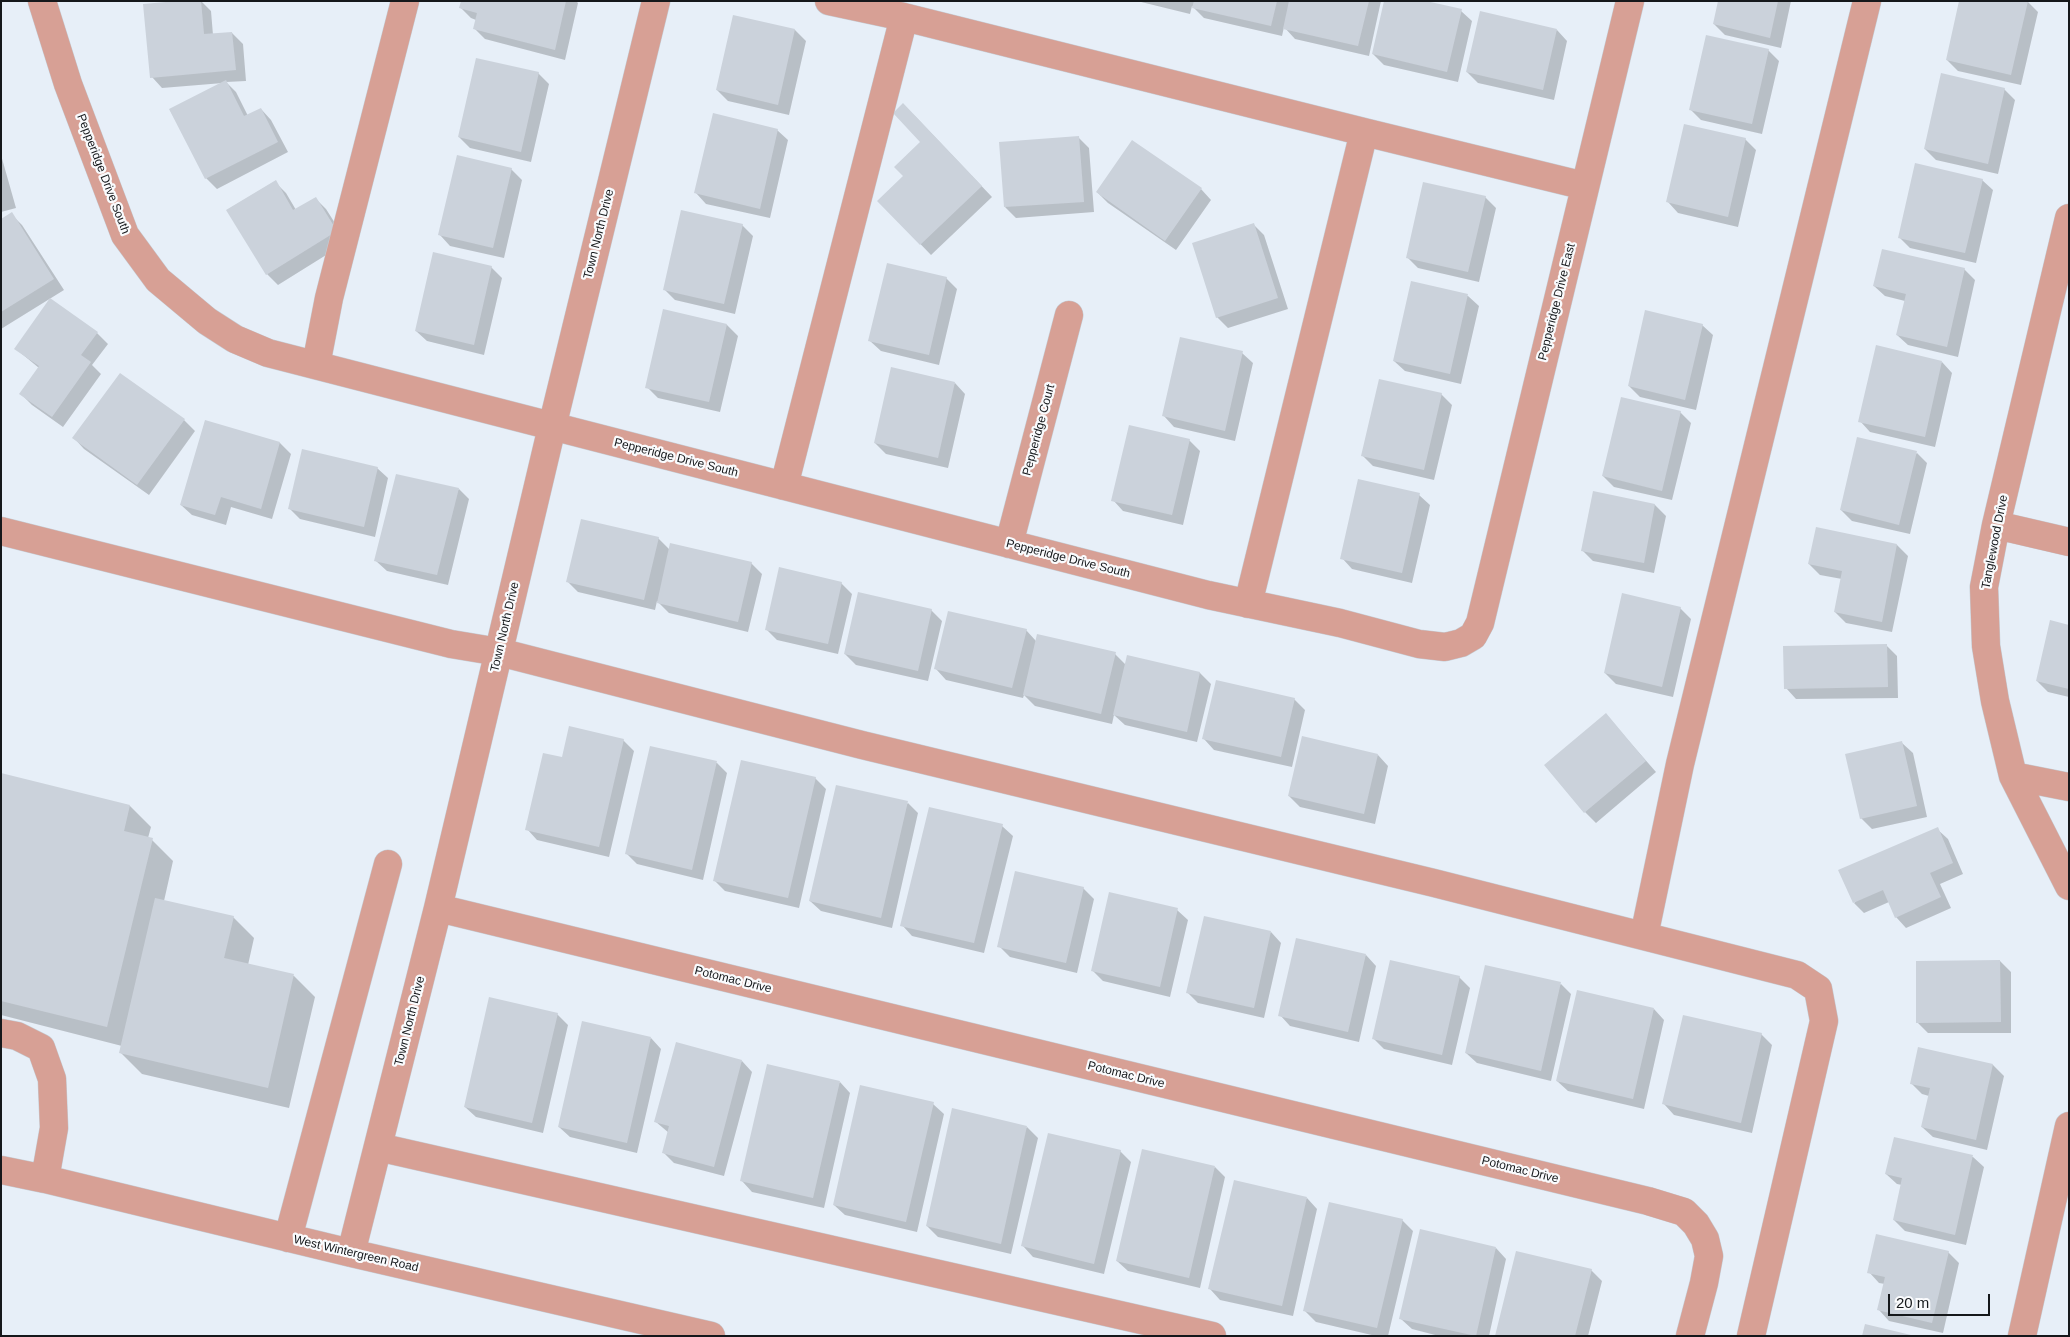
<!DOCTYPE html>
<style>
body{margin:0}
#map{position:relative;width:2070px;height:1337px;overflow:hidden;background:#e7eff8;font-family:Arial,sans-serif}
canvas{display:block}
.frame{position:absolute;inset:0;border:2px solid #15181b;pointer-events:none}
.scale{position:absolute;left:1888px;top:1294px;width:102px;height:22px;box-sizing:border-box;border:2px solid #15181b;border-top:0;padding-left:6px;font-size:15px;line-height:18px;white-space:nowrap;color:#15181b;-webkit-text-stroke:4px #fafbfd;paint-order:stroke}
</style>
<div id="map">
<canvas width="2070" height="1337"></canvas>
<div class="frame"></div>
<div class="scale">20 m</div>
</div>
<script>
const ctx = document.querySelector('canvas').getContext('2d');
ctx.lineJoin = 'round';
function fillPath(path, color) {
  ctx.fillStyle = color;
  ctx.fill(path, 'evenodd');
}
function poly(rows) {
  const path = new Path2D();
  for (const r of rows) {
    path.moveTo(r[0], r[1]);
    for (let i = 2; i < r.length; i += 2) path.lineTo(r[i], r[i + 1]);
  }
  return path;
}
function stroke(path, color, width, dash) {
  ctx.strokeStyle = color;
  ctx.lineWidth = width;
  ctx.lineCap = dash ? 'butt' : 'round';
  ctx.setLineDash(dash || []);
  ctx.stroke(path);
}
function label(font, color, halo, rows, align = 'center') {
  ctx.font = font + ' Arial,sans-serif';
  ctx.lineWidth = 4.5;
  ctx.setLineDash([]);
  ctx.textBaseline = 'middle';
  ctx.strokeStyle = halo;
  ctx.fillStyle = color;
  for (const [text, x, y, turn = 0] of rows) {
    ctx.save();
    ctx.translate(x, y);
    ctx.rotate((+turn || 0) * Math.PI / 180);
    ctx.textAlign = isNaN(turn) ? turn : align;
    if (halo) ctx.strokeText(text, 0, 0);
    ctx.fillText(text, 0, 0);
    ctx.restore();
  }
}
const shadow = poly([
 [201,1,211,11,213,35,232,33,243,44,246,81,226,82,236,92,248,116,261,109,271,120,288,152,217,189,206,178,170,110,223,83,162,88,152,77],
 [462,1,576,1,578,3,565,60,485,39,474,28,476,20,471,18,460,7],
 [1137,1,1381,1,1369,56,1295,39,1284,27,1282,36,1204,18,1192,6,1190,14],
 [1719,1,1791,1,1781,48,1725,35,1714,24],
 [2027,1,2038,12,2021,85,1958,71,1947,60],
 [1461,11,1472,21,1458,82,1384,65,1373,54],
 [734,16,795,30,806,41,789,115,728,101,717,90],
 [1557,30,1567,41,1554,100,1478,83,1467,72],
 [1768,50,1779,61,1762,134,1701,120,1690,109],
 [538,73,549,84,531,162,470,148,459,137],
 [2004,89,2015,100,1998,174,1936,160,1925,149],
 [914,115,992,197,931,255,879,201,904,176,922,142],
 [777,130,788,140,770,218,706,204,696,193],
 [1078,137,1089,148,1094,212,1016,218,1005,207],
 [1745,139,1756,150,1738,227,1678,213,1668,202],
 [1,155,16,208,1,212],
 [511,169,522,180,504,258,450,246,440,235],
 [1982,180,1993,190,1976,263,1910,248,1899,237],
 [275,182,286,193,296,210,315,198,326,209,347,242,278,285,267,274],
 [1201,189,1211,200,1176,250,1108,203,1097,192],
 [1485,197,1496,208,1479,282,1418,268,1407,257],
 [11,214,22,225,64,290,1,329,1,220],
 [1253,224,1264,235,1288,309,1228,328,1217,317],
 [742,225,753,236,735,314,675,300,664,289],
 [491,267,502,278,484,355,427,341,416,331],
 [1964,269,1975,280,1958,357,1908,345,1897,335,1905,301,1885,296,1874,286],
 [946,278,957,289,939,365,881,351,870,341],
 [1412,283,1468,296,1479,306,1461,384,1405,371,1394,361],
 [50,300,97,333,108,344,92,365,101,374,63,427,32,405,21,394,39,368,16,349],
 [664,311,727,325,738,336,720,412,658,398,647,387],
 [1702,325,1713,335,1696,410,1640,397,1629,386],
 [1242,353,1253,363,1235,441,1174,427,1164,416],
 [1942,362,1952,373,1935,447,1870,432,1860,421],
 [120,374,184,420,195,431,149,495,84,449,74,438],
 [955,383,965,394,948,468,886,454,875,443],
 [1441,394,1452,405,1434,480,1373,466,1363,456],
 [1680,412,1691,423,1672,500,1614,487,1603,476],
 [205,422,280,443,291,454,272,519,231,507,226,525,192,515,181,505],
 [1189,440,1200,451,1183,525,1123,511,1113,500],
 [1917,453,1927,463,1910,534,1852,521,1841,510],
 [377,468,388,478,375,537,300,519,290,509],
 [459,489,469,499,448,585,387,571,376,561],
 [1594,493,1655,505,1666,516,1654,573,1593,561,1582,550],
 [1419,495,1430,505,1412,583,1352,569,1342,558],
 [658,538,670,550,751,563,762,574,748,632,669,613,657,601,655,610,578,592,568,582],
 [1897,545,1908,556,1892,632,1846,623,1835,612,1842,579,1820,575,1809,564],
 [841,583,852,594,838,654,777,640,766,629],
 [1680,608,1691,619,1673,697,1616,684,1605,673],
 [931,610,942,621,928,681,856,665,845,654],
 [2069,626,2069,697,2048,692,2037,681],
 [1026,630,1036,641,1115,654,1126,665,1128,657,1200,673,1211,684,1197,742,1125,725,1114,715,1112,724,1035,706,1024,695,1023,698,946,680,936,669],
 [1886,645,1897,656,1898,698,1796,699,1786,688],
 [1294,699,1305,710,1292,767,1214,750,1204,739],
 [1606,715,1656,772,1596,823,1585,812],
 [623,740,634,751,609,857,537,840,527,829,563,758],
 [1902,743,1913,753,1927,817,1872,829,1861,818],
 [651,747,717,763,727,773,703,880,637,864,626,853],
 [1378,755,1388,766,1375,824,1300,807,1289,796],
 [1,774,130,806,151,827,148,838,152,840,173,861,164,901,233,917,254,938,248,965,294,976,315,997,289,1108,142,1074,121,1053,122,1046,1,1015],
 [815,778,826,789,799,908,725,891,714,880],
 [908,803,918,813,892,928,821,911,810,901],
 [1002,826,1013,836,984,953,912,936,902,925],
 [1937,829,1948,839,1963,874,1940,884,1951,908,1906,928,1896,917,1889,902,1864,913,1854,903],
 [1083,888,1094,899,1077,973,1010,957,999,946],
 [1177,910,1188,920,1170,997,1103,981,1092,970],
 [1271,932,1281,943,1264,1018,1198,1003,1187,992],
 [1366,955,1376,966,1359,1042,1290,1026,1280,1015],
 [2000,961,2011,972,2011,1033,1928,1033,1917,1022],
 [1459,977,1470,988,1452,1065,1384,1049,1373,1038],
 [1561,984,1571,994,1551,1081,1477,1063,1466,1053],
 [1654,1009,1664,1020,1644,1109,1568,1091,1557,1081],
 [557,1014,568,1025,543,1133,476,1117,465,1107],
 [1761,1034,1772,1045,1752,1133,1674,1115,1664,1104],
 [651,1038,661,1049,637,1153,570,1137,559,1127],
 [1919,1048,1993,1065,2004,1076,1987,1150,1933,1137,1922,1127,1929,1096,1922,1094,1911,1083],
 [742,1061,752,1072,724,1176,674,1163,663,1152,669,1133,656,1122],
 [840,1082,850,1093,824,1208,752,1192,742,1181],
 [933,1104,944,1114,917,1232,845,1215,834,1205],
 [1027,1127,1038,1138,1011,1254,938,1237,927,1226],
 [1895,1138,1973,1157,1984,1167,1966,1245,1905,1231,1894,1220,1902,1185,1897,1184,1886,1174],
 [1120,1151,1131,1162,1104,1274,1033,1257,1023,1246],
 [1215,1167,1225,1177,1200,1288,1128,1271,1117,1261],
 [1307,1198,1317,1209,1293,1316,1220,1300,1210,1289],
 [1402,1220,1413,1231,1388,1336,1376,1336,1316,1322,1305,1311],
 [1496,1248,1506,1259,1489,1336,1439,1336,1412,1329,1401,1319],
 [1948,1252,1959,1263,1943,1333,1889,1321,1879,1310,1885,1284,1879,1283,1869,1272],
 [1591,1270,1602,1281,1588,1336,1496,1336]
]);
const building = poly([
 [177,1,201,1,204,34,232,32,236,70,150,78,143,4],
 [461,1,566,1,555,50,473,29,477,13,459,8],
 [1194,1,1277,1,1271,26,1192,8],
 [1289,1,1369,1,1358,46,1283,29],
 [1384,1,1426,1,1462,9,1447,72,1372,54],
 [1718,1,1778,1,1770,38,1713,24],
 [1959,1,2028,1,2011,75,1946,60],
 [1480,11,1557,29,1543,90,1466,72],
 [733,15,795,29,778,105,716,90],
 [1706,35,1769,49,1752,124,1689,110],
 [476,58,539,72,521,152,458,137],
 [1941,73,2005,88,1988,164,1924,149],
 [226,80,244,116,261,108,278,142,205,179,169,109],
 [903,103,982,186,920,245,877,201,903,176,894,167,920,142,893,113],
 [713,113,778,129,760,209,694,193],
 [1684,124,1746,138,1728,217,1666,202],
 [1079,136,1084,202,1004,207,999,142],
 [1132,140,1202,188,1165,241,1096,192],
 [457,155,512,168,493,248,438,235],
 [1915,163,1983,179,1965,253,1898,238],
 [276,180,293,210,316,197,337,231,266,275,226,210],
 [1423,182,1486,196,1468,272,1406,258],
 [681,210,743,224,724,304,663,290],
 [12,212,54,279,1,312,1,219],
 [1254,223,1278,298,1216,318,1192,243],
 [1882,249,1965,268,1947,347,1896,335,1906,294,1873,286],
 [433,252,492,266,474,345,415,331],
 [887,263,947,277,929,355,868,341],
 [1411,281,1468,294,1450,374,1393,361],
 [50,298,98,332,81,355,91,362,52,417,19,394,39,366,14,349],
 [663,309,727,324,709,402,645,388],
 [1645,310,1703,324,1685,400,1628,386],
 [1180,337,1243,351,1225,431,1162,416],
 [1876,345,1942,361,1925,437,1858,422],
 [891,367,955,382,938,458,874,443],
 [120,373,185,419,137,485,72,438],
 [1379,379,1442,393,1424,470,1361,456],
 [1621,397,1681,411,1662,491,1602,476],
 [205,420,280,442,261,509,221,497,215,515,180,505],
 [1129,425,1190,439,1172,515,1111,501],
 [1857,437,1917,451,1899,525,1840,510],
 [302,449,378,467,364,527,288,509],
 [396,474,459,488,437,575,374,561],
 [1358,479,1420,493,1402,573,1340,559],
 [1593,491,1655,504,1644,563,1581,551],
 [581,519,659,537,644,600,566,582],
 [1816,527,1897,544,1882,622,1834,612,1842,571,1808,564],
 [670,543,752,562,738,622,657,603],
 [779,567,842,582,828,644,765,630],
 [858,592,932,609,918,671,844,654],
 [1622,593,1681,607,1662,687,1604,673],
 [948,611,1027,629,1012,688,934,669],
 [2050,620,2069,625,2069,689,2036,681],
 [1037,634,1116,652,1101,714,1023,695],
 [1887,644,1888,687,1784,689,1783,646],
 [1127,655,1200,672,1187,732,1113,715],
 [1216,680,1295,698,1281,757,1202,739],
 [1606,713,1646,761,1584,813,1544,765],
 [569,726,624,739,599,847,525,830,543,753,562,757],
 [1302,736,1378,754,1364,814,1288,796],
 [1902,741,1917,806,1860,819,1845,754],
 [650,746,717,761,692,870,625,854],
 [741,760,816,777,788,898,713,881],
 [1,773,130,805,124,831,153,838,107,1027,1,1001],
 [836,785,908,801,881,918,809,901],
 [929,807,1003,824,974,943,900,926],
 [1938,827,1953,863,1930,873,1941,897,1895,918,1883,890,1853,903,1838,870],
 [1015,871,1084,887,1066,963,997,947],
 [1109,892,1178,908,1160,987,1091,971],
 [155,898,234,916,224,958,294,974,268,1088,119,1053],
 [1204,916,1271,931,1254,1008,1186,993],
 [1296,938,1366,954,1348,1032,1278,1016],
 [1390,960,1460,976,1442,1055,1372,1039],
 [2000,960,2001,1022,1916,1023,1916,961],
 [1485,965,1561,982,1541,1071,1465,1053],
 [1577,990,1654,1008,1633,1099,1556,1081],
 [489,997,558,1013,532,1123,464,1107],
 [1683,1015,1762,1033,1741,1123,1662,1104],
 [582,1021,651,1037,627,1143,558,1127],
 [676,1042,742,1060,714,1167,662,1153,669,1126,654,1122],
 [1918,1047,1993,1064,1976,1140,1921,1127,1930,1088,1910,1084],
 [767,1064,840,1081,813,1198,740,1181],
 [860,1085,934,1102,906,1222,833,1205],
 [952,1108,1027,1126,1001,1244,926,1226],
 [1048,1133,1121,1150,1094,1264,1021,1246],
 [1894,1137,1973,1155,1955,1235,1893,1220,1902,1178,1885,1174],
 [1142,1149,1215,1166,1189,1278,1116,1261],
 [1234,1180,1307,1197,1282,1306,1208,1289],
 [1329,1202,1403,1219,1377,1328,1303,1311],
 [1420,1229,1496,1247,1476,1336,1399,1319],
 [1876,1234,1949,1251,1932,1323,1877,1310,1885,1277,1867,1273],
 [1516,1251,1592,1269,1575,1336,1495,1336],
 [1865,1324,1911,1335,1911,1336,1862,1336]
]);
const minor = poly([
 [42,1,68,84,125,235,158,280,207,321,235,339,268,353,1208,595,1340,623,1419,644,1445,647,1461,643,1473,636,1480,623,1630,1],
 [829,1,904,17,1364,132],
 [2069,218,1996,525,1984,587,1986,646,1995,701,2013,776,2069,886],
 [316,365,329,298,405,1],
 [784,486,904,17],
 [1996,525,2069,542],
 [1,531,451,644,499,652,862,745,1434,883,1797,975,1818,989,1824,1021,1751,1336],
 [1009,544,1069,315],
 [1248,604,1364,132,1585,186],
 [2013,776,2069,787],
 [438,908,1648,1201,1684,1212,1696,1224,1705,1239,1709,1256,1704,1283,1690,1336],
 [1644,936,1680,764,1867,1],
 [1,1033,17,1036,41,1048,52,1079,54,1128,45,1179],
 [378,1147,1212,1336],
 [1,1170,45,1179,351,1253,711,1336],
 [288,1238,388,864],
 [351,1253,438,908,552,427,656,1],
 [2022,1336,2069,1126]
]);
const streetNames = [
 ["Pepperidge Drive South",103,174,69],
 ["Town North Drive",599,234,-76],
 ["Pepperidge Drive East",1557,302,-76],
 ["Pepperidge Court",1039,430,-75],
 ["Pepperidge Drive South",676,458,14],
 ["Tanglewood Drive",1995,542,-79],
 ["Pepperidge Drive South",1068,559,14],
 ["Town North Drive",505,627,-77],
 ["Potomac Drive",733,980,14],
 ["Town North Drive",410,1021,-76],
 ["Potomac Drive",1126,1075,14],
 ["Potomac Drive",1520,1170,14],
 ["West Wintergreen Road",356,1254,13]
];
fillPath(shadow, '#0003');
fillPath(building, '#cbd2db');
stroke(minor, '#c5cdd5', 29);
stroke(minor, '#d7a095', 28);
label('12px', '#15181b', '#fafbfd', streetNames);
</script>
